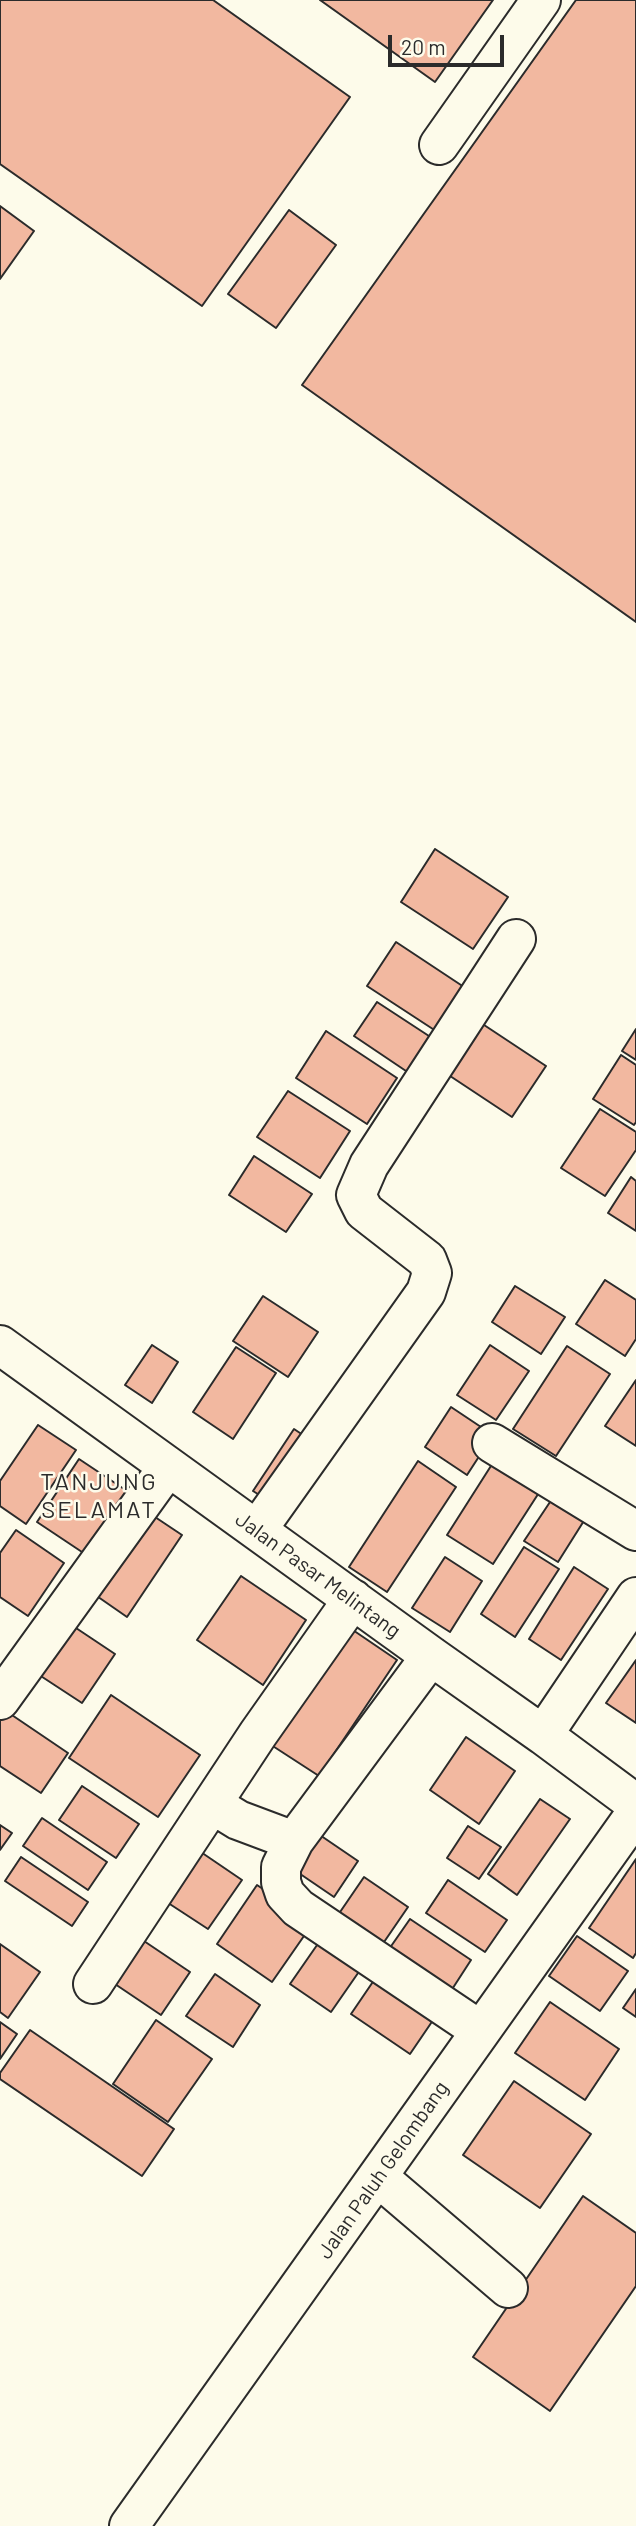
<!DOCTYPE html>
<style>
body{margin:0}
#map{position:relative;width:636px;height:2526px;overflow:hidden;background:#fdfbea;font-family:Barlow,sans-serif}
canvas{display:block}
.scale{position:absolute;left:388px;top:35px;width:116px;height:32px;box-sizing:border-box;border:4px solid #2b2b2b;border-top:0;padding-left:9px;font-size:21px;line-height:24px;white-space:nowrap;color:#2b2b2b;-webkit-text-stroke:5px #fdfbea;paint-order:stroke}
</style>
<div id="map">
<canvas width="636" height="2526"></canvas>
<div class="scale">20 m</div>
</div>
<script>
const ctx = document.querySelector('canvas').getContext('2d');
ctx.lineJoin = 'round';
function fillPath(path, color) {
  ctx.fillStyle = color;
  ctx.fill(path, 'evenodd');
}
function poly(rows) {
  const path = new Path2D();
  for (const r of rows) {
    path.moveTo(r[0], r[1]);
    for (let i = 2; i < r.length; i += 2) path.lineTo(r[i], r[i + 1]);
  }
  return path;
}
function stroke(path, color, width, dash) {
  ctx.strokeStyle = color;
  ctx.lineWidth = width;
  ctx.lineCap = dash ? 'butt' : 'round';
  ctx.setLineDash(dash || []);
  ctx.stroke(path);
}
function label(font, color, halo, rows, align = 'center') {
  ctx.font = font + ' Barlow,sans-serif';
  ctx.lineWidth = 5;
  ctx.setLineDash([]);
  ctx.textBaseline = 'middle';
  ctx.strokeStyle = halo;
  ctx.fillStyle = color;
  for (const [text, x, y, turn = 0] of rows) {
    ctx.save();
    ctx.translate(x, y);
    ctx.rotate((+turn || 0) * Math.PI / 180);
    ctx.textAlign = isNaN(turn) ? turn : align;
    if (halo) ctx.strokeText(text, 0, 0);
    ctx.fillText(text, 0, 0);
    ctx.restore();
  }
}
const building = poly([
 [0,0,213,0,350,97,202,306,0,164,0,0],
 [320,0,493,0,435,82,320,0],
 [576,0,636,0,636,622,302,385,576,0],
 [0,206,34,231,0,279,0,206],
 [289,210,336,245,276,328,228,294,289,210],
 [435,849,508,897,473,949,401,902,435,849],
 [396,942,470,991,442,1035,367,986,396,942],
 [377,1002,432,1038,409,1073,354,1036,377,1002],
 [472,1017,546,1066,512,1117,438,1068,472,1017],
 [636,1029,636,1060,622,1051,636,1029],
 [326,1031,397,1078,367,1124,296,1078,326,1031],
 [621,1055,636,1065,636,1122,634,1125,593,1099,621,1055],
 [288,1091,350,1131,320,1178,257,1137,288,1091],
 [600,1109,636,1132,636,1150,605,1196,561,1168,600,1109],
 [254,1156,312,1194,286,1232,229,1195,254,1156],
 [631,1177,636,1181,636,1231,608,1213,631,1177],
 [605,1280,636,1300,636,1339,625,1356,576,1324,605,1280],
 [515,1286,565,1317,541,1354,492,1322,515,1286],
 [263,1296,318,1332,288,1377,233,1341,263,1296],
 [152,1345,178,1362,152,1403,125,1385,152,1345],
 [490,1345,529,1371,496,1420,457,1395,490,1345],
 [567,1346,610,1374,556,1456,513,1429,567,1346],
 [236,1347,276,1373,233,1439,193,1412,236,1347],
 [636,1380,636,1446,605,1426,636,1380],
 [451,1407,493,1435,467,1475,425,1447,451,1407],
 [38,1425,76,1450,26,1524,0,1506,0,1481,38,1425],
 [294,1429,312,1441,272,1503,253,1491,294,1429],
 [496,1458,542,1488,493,1564,447,1535,496,1458],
 [79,1459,130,1493,88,1556,37,1522,79,1459],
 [418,1461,456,1487,387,1592,349,1567,418,1461],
 [560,1487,592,1508,558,1562,524,1541,560,1487],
 [146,1511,182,1535,127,1617,91,1592,146,1511],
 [16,1530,64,1563,28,1616,0,1597,0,1553,16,1530],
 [524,1547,559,1569,515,1637,481,1614,524,1547],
 [445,1557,482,1581,450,1632,412,1608,445,1557],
 [574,1567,608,1589,561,1660,529,1639,574,1567],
 [241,1576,306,1620,263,1685,197,1640,241,1576],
 [61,1618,115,1654,82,1703,27,1667,61,1618],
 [344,1624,397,1660,319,1776,265,1741,344,1624],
 [636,1660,636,1723,606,1703,636,1660],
 [111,1695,200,1755,158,1817,69,1758,111,1695],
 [3,1709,68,1753,41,1793,0,1766,0,1714,3,1709],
 [466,1737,515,1771,479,1824,430,1790,466,1737],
 [82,1786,139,1824,116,1858,59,1820,82,1786],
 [540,1799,570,1819,517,1895,488,1874,540,1799],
 [42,1818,107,1862,88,1890,23,1846,42,1818],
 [0,1825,12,1833,0,1850,0,1825],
 [468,1826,501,1847,479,1879,447,1858,468,1826],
 [311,1829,358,1861,334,1897,287,1865,311,1829],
 [192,1846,242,1880,208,1929,159,1897,192,1846],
 [21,1857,88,1902,72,1926,5,1881,21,1857],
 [636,1859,636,1953,633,1958,589,1928,636,1859],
 [364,1877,408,1907,382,1945,338,1915,364,1877],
 [448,1880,507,1920,485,1952,426,1913,448,1880],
 [257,1885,313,1923,272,1982,217,1944,257,1885],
 [410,1919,471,1960,449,1994,387,1952,410,1919],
 [324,1935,365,1963,331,2012,290,1984,324,1935],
 [577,1936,628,1971,600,2011,549,1976,577,1936],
 [138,1937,190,1972,161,2015,109,1980,138,1937],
 [0,1944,40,1972,8,2018,0,2012,0,1944],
 [383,1967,442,2007,410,2054,351,2014,383,1967],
 [215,1974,260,2005,233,2047,186,2016,215,1974],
 [636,1989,636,2017,623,2008,636,1989],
 [550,2002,619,2049,585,2100,515,2053,550,2002],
 [156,2020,212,2059,168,2122,113,2084,156,2020],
 [0,2022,17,2034,0,2059,0,2022],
 [30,2030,174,2129,142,2176,0,2079,0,2073,30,2030],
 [514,2081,591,2134,540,2208,463,2155,514,2081],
 [583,2196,636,2233,636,2286,550,2411,473,2357,583,2196]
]);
const minor = poly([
 [439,145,541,0],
 [0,1345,431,1656,543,1735,636,1804],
 [492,1443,636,1531],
 [257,1530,426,1292,432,1273,427,1260,364,1211,356,1195,369,1165,516,939],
 [431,1656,294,1841,281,1867,281,1882,285,1894,298,1908,481,2031],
 [0,1700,168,1467],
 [543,1735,636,1597],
 [212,1804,238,1820,294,1841],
 [93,1984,258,1734,353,1599],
 [378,2177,508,2288],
 [129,2526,636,1813]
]);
const streetNames = [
 ["Jalan Pasar Melintang",318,1575,36],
 ["Jalan Paluh Gelombang",383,2170,-55]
];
const quarterNames = [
 ["TANJUNG",99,1482],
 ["SELAMAT",99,1510]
];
fillPath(building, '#f2b8a0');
stroke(building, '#2b2b2b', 2);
stroke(minor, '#2b2b2b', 42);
stroke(minor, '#fdfbea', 38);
label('21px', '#2b2b2b', '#fdfbea', streetNames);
ctx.letterSpacing = '2px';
label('24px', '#2b2b2b', '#fdfbea', quarterNames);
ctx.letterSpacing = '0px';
</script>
